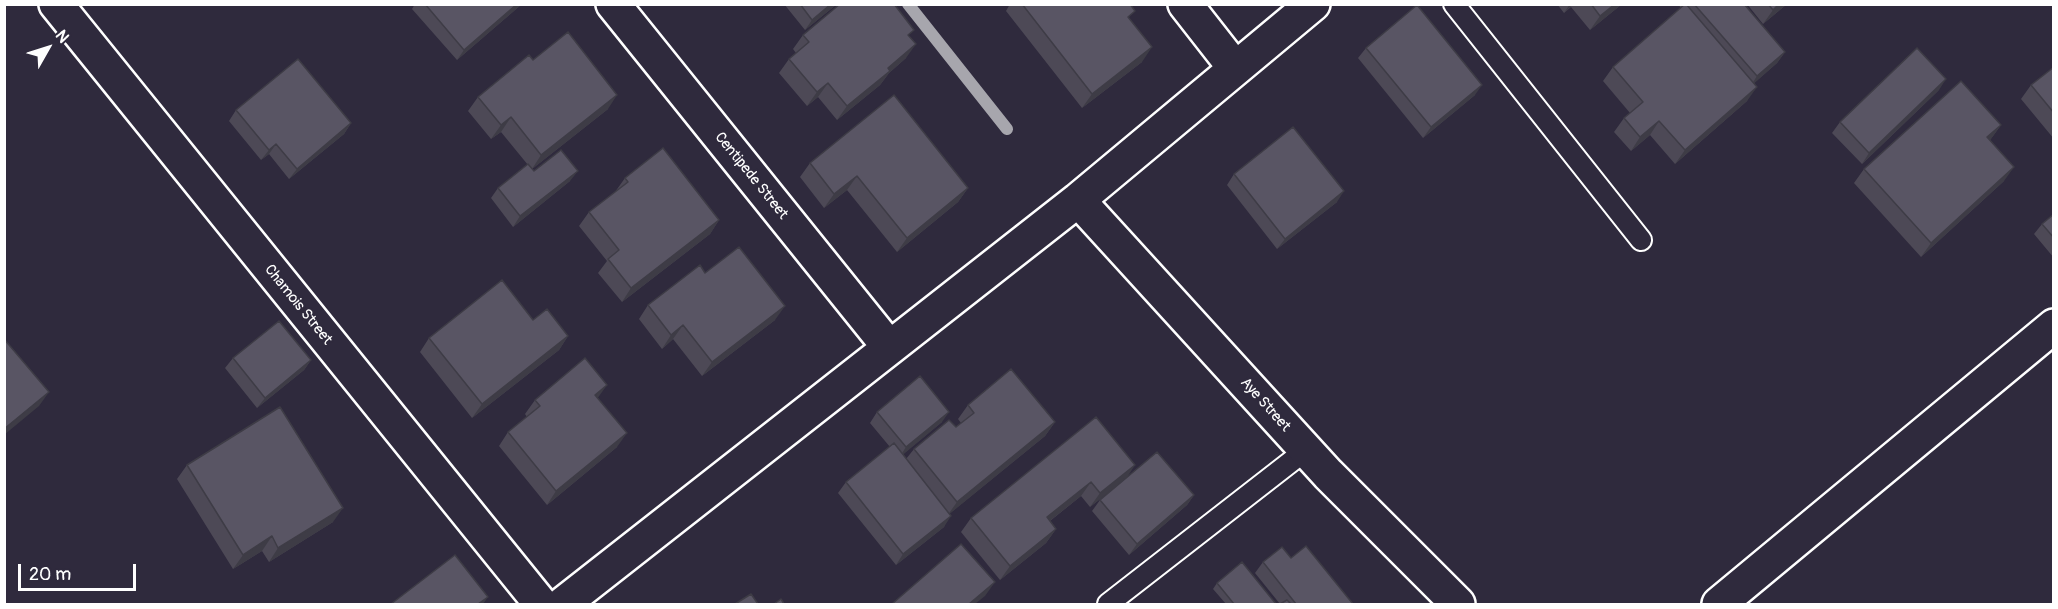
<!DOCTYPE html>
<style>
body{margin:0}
#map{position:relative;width:2058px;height:609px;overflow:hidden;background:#2f2a3d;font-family:Pangolin,sans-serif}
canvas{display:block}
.frame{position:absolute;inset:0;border:6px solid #fff;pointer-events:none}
.north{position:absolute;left:18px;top:18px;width:60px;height:60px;-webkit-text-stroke:4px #2f2a3d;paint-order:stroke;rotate:51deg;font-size:16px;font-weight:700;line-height:24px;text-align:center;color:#fff}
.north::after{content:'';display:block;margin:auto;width:21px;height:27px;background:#fff;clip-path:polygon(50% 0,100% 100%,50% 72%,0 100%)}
.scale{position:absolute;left:18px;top:564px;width:118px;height:27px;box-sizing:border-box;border:3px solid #fff;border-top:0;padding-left:8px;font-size:18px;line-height:21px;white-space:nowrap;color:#fff;-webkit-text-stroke:4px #2f2a3d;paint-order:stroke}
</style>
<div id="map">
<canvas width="2058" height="609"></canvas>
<div class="frame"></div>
<div class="north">N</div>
<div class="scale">20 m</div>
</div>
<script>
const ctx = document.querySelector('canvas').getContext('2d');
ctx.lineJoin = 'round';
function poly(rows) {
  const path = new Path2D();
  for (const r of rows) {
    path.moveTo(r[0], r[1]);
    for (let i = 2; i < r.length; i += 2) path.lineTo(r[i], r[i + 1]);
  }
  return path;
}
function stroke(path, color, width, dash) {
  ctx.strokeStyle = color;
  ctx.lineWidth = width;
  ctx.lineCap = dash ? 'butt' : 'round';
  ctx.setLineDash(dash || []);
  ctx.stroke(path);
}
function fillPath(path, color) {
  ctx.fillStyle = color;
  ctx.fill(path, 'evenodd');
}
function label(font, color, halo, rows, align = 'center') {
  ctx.font = font + ' Pangolin,sans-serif';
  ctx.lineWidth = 4.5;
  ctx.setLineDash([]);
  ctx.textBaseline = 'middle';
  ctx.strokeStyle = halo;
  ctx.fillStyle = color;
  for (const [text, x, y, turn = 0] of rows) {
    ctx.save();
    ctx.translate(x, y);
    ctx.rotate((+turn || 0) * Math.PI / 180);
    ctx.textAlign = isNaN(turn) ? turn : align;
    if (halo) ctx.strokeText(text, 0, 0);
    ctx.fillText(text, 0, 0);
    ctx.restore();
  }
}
const stream = poly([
 [908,4,1007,129]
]);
const lane = poly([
 [1454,4,1641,240],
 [1108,604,1306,450]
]);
const street = poly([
 [56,4,541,604],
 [613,4,889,347],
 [1185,4,1235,68],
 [1078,200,1328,474,1458,604],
 [563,604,1078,200,1313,4],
 [1719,604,2054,326]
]);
const wall = poly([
 [415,4,522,4,457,60,412,9],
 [784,4,837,4,805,30],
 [1010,4,1130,4,1129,19,1142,62,1082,108,1006,11],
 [1557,4,1622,4,1590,30,1571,7,1564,13],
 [1678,4,1744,4,1785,52,1777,63,1754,83,1747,101,1675,164,1650,135,1631,151,1614,132,1624,118,1630,113,1603,81,1613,67,1681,8],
 [1747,4,1787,4,1763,24],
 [803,35,909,36,906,58,889,73,880,85,837,120,818,97,807,106,779,73,789,59,796,53,793,49],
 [1366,48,1475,95,1423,138,1358,58],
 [533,60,608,109,532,169,534,171,570,181,513,227,491,198,498,188,528,165,501,132,491,139,468,111,478,97],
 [2054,67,2054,139,2021,99,2031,85],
 [1939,90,1862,164,1832,133,1840,122],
 [236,110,351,123,344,134,289,179,269,154,261,160,229,121],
 [2001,125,1990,140,2004,181,1921,257,1854,183,1864,169],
 [810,163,968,188,958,202,897,252,847,190,824,208,800,177],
 [1234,174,1337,202,1277,249,1227,185],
 [625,178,719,220,710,234,622,302,598,273,607,261,579,226,589,212,615,192],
 [2054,214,2054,258,2034,234,2042,224],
 [705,273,775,320,702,376,673,339,662,349,639,319,648,305],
 [533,320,568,336,559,350,472,418,420,352,429,338],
 [233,358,311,360,304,370,257,408,225,368],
 [598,398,617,447,547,505,499,446,508,432,527,417,525,414,535,400],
 [968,405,1055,422,1045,436,949,514,944,527,896,565,838,493,846,482,890,447,870,423,877,412,942,422,903,454,906,459,914,449,956,427,961,423,958,419],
 [1096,417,1127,477,1194,495,1187,505,1129,555,1092,511,1100,500,1110,491,1090,507,1081,496,1050,521,1056,529,1046,543,1000,580,961,532,971,518],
 [187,465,333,522,269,562,262,551,233,569,177,479],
 [1291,558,1353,604,1280,604,1255,573,1263,562],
 [1217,583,1275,604,1226,604,1213,589]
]);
const shadedWall = poly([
 [517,4,522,4,457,60,464,50],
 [831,4,837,4,805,30,812,20],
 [1570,4,1573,4,1564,13],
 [1615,4,1622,4,1590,30,1600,16],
 [1779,4,1787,4,1763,24,1773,10],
 [916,44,906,58,889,73,880,85,837,120,847,106,888,68],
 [1152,47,1142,62,1082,108,1092,94],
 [1785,52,1777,63,1750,87,1757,76],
 [1946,79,1939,90,1862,164,1869,153],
 [828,83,818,97,807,106,817,92],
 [1482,85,1475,95,1423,138,1431,127],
 [1757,87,1747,101,1675,164,1685,150],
 [617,95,608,109,532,169,541,155],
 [511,117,501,132,491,139,501,125],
 [1659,121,1650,135,1631,151,1640,137],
 [351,123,344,134,289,179,297,169],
 [2001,125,1991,139,1978,151,1987,137],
 [276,144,269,154,261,160,269,150],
 [2014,167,2004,181,1921,257,1931,243],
 [578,171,570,181,513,227,520,216],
 [857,176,847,190,824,208,834,194],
 [968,188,958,202,897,252,907,238],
 [1344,191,1337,202,1277,249,1285,239],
 [719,220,710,234,622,302,631,288],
 [785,306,775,320,702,376,712,362],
 [683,325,673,339,662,349,671,335],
 [568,336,559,350,472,418,482,404],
 [311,360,304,370,257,408,265,398],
 [607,385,597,399,595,395],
 [49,392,39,406,4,435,4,429],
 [949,412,942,422,899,458,906,447],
 [1055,422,1045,436,947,516,957,502],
 [627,433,617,447,547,505,556,491],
 [1135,465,1126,479,1090,507,1100,493],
 [1091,482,1081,496,1037,531,1047,517],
 [1194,495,1187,505,1129,555,1137,544],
 [343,508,333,522,269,562,278,548],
 [951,516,944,527,896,565,903,554],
 [1056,529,1046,543,1000,580,1010,566],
 [272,536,262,551,233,569,243,555],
 [995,582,985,596,975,604,969,604],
 [488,597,483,604,478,604]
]);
const building = poly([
 [425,4,517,4,464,50,425,4],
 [800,4,831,4,812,20,800,4],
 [840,4,894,4,914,30,908,35,916,44,888,68,890,71,847,106,828,83,817,92,789,59,809,42,803,35,840,4],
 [1022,4,1130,4,1135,11,1128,17,1152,47,1092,94,1022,4],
 [1591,4,1615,4,1600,16,1591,4],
 [1685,4,1686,4,1757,87,1685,150,1659,121,1640,137,1624,118,1643,102,1613,67,1685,4],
 [1694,4,1744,4,1785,52,1757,76,1694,4],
 [1768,4,1779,4,1773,10,1768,4],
 [1417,5,1482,85,1431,127,1366,48,1417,5],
 [568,32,617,95,541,155,511,117,501,125,478,97,529,55,533,60,568,32],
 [1917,48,1946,79,1869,153,1840,122,1917,48],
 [298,59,351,123,297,169,276,144,269,150,236,110,298,59],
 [2054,67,2054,113,2031,85,2054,67],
 [1961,81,2001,125,1987,137,2014,167,1931,243,1864,169,1961,81],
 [894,95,968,188,907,238,857,176,834,194,810,163,894,95],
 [1293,127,1344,191,1285,239,1234,174,1293,127],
 [663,148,719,220,631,288,608,259,619,250,589,212,628,182,625,178,663,148],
 [561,150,578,171,520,216,498,188,528,164,534,171,561,150],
 [2054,214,2054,238,2042,224,2054,214],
 [739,247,785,306,712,362,683,325,671,335,648,305,700,265,705,273,739,247],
 [502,280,533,320,547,309,568,336,482,404,429,338,502,280],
 [279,321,311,360,265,398,233,358,279,321],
 [4,339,49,392,4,429,4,339],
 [585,358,607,385,595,395,627,433,556,491,508,432,540,406,535,400,585,358],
 [1011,369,1055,422,957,502,914,449,949,420,956,427,974,413,968,405,1011,369],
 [920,376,949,412,906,447,877,412,920,376],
 [280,407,343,508,278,548,272,536,243,555,187,465,280,407],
 [1096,417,1135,465,1100,493,1091,482,1047,517,1056,529,1010,566,971,518,1096,417],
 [894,443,951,516,903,554,846,482,894,443],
 [1157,452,1194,495,1137,544,1100,500,1157,452],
 [961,544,995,582,969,604,892,604,961,544],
 [1306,546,1353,604,1296,604,1263,562,1282,547,1291,558,1306,546],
 [455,555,488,597,478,604,391,604,455,555],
 [1242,562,1276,604,1234,604,1217,583,1242,562],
 [751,594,758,604,735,604,751,594],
 [781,599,784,604,774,604,781,599],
 [1287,600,1291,604,1280,604,1287,600]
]);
const streetNames = [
 ["Centipede Street",751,176,51],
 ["Chamois Street",298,305,51],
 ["Aye Street",1265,405,48]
];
stroke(stream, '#a7a6ad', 12);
stroke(lane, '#fff', 24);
stroke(street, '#fff', 38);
stroke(lane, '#2f2a3d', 20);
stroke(street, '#2f2a3d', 33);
fillPath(wall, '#4d4956');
fillPath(shadedWall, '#3e3c46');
fillPath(building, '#595564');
stroke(building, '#3e3c46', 1.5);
label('15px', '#fff', '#2f2a3d', streetNames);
</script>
